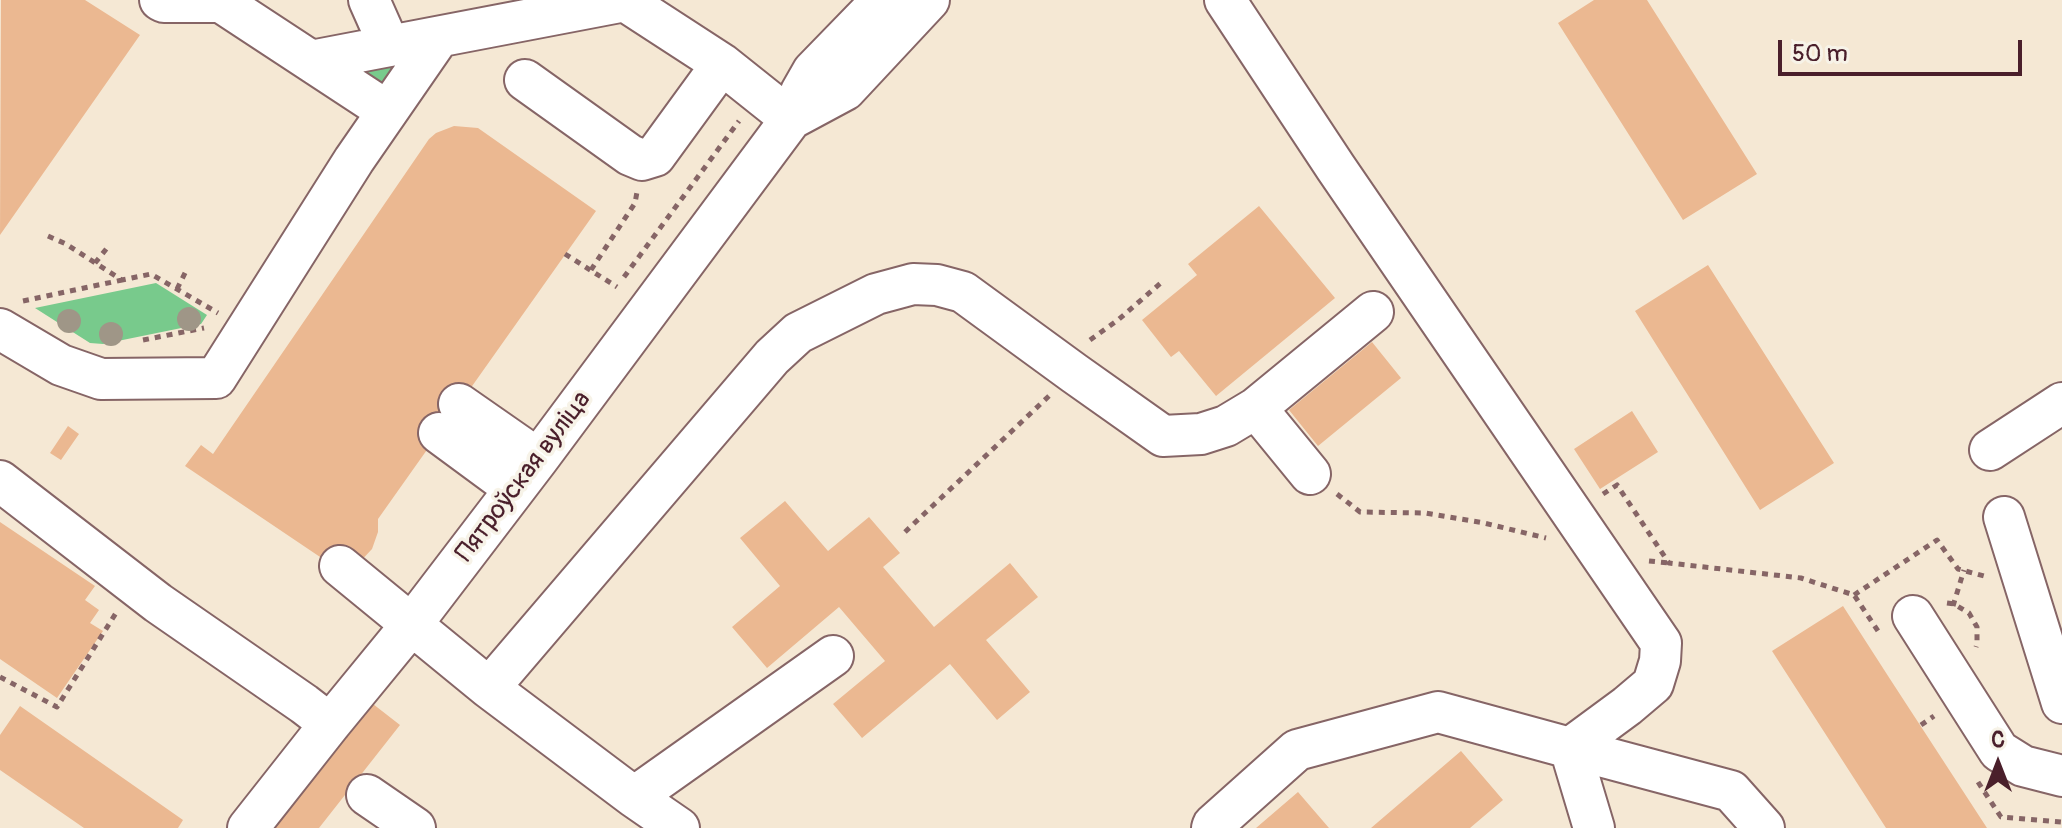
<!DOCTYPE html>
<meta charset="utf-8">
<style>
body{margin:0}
#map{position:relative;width:2062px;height:828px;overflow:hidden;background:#f5e8d4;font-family:Pangolin,sans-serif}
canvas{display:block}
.north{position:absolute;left:1958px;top:724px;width:80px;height:80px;-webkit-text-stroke:6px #f7f3e8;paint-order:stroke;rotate:0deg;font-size:22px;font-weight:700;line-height:32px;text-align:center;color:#4a1f2b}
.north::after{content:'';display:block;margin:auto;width:28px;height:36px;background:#4a1f2b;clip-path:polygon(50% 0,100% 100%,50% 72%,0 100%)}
.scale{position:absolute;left:1778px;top:40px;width:244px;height:36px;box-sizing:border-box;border:4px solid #4a1f2b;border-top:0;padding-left:10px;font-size:24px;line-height:28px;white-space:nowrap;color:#4a1f2b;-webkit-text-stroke:6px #f7f3e8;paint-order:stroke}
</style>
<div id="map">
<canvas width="2062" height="828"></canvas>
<div class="north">С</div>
<div class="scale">50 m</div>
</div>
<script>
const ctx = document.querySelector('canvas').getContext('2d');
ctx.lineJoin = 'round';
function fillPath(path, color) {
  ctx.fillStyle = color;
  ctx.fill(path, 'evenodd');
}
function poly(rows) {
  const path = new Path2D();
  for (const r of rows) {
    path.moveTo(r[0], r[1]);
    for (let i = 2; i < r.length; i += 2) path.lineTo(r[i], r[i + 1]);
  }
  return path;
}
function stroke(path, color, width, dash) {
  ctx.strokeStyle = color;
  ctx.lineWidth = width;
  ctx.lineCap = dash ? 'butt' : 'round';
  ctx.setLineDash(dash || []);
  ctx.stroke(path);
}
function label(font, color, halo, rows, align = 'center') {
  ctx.font = font + ' Pangolin,sans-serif';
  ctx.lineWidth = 7;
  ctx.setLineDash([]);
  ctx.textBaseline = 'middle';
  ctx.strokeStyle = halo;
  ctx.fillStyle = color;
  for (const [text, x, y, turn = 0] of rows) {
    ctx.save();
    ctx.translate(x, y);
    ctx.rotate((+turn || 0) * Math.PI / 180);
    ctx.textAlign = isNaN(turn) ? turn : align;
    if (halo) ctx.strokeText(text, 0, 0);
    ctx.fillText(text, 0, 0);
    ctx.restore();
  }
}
const green = poly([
 [420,53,388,97,345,69],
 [156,283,207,315,201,324,103,344,90,343,35,308]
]);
const building = poly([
 [1,0,85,0,140,35,0,235],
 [1594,0,1647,0,1757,174,1683,220,1558,23],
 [454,126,478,128,596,211,378,519,378,532,372,549,356,566,329,563,185,466,201,445,213,454,429,139,436,133],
 [1259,206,1335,298,1216,396,1179,351,1171,357,1142,320,1197,275,1188,264],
 [1708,265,1834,463,1760,510,1635,311],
 [1372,342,1401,378,1318,446,1289,410],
 [1632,411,1658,452,1600,489,1574,449],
 [68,426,79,434,61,460,50,453],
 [785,501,828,551,869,517,900,553,883,567,934,627,1010,563,1038,597,986,640,1030,692,997,720,950,664,862,738,833,704,885,661,839,607,767,668,732,627,780,586,740,538],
 [0,522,95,586,85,600,99,610,90,623,103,631,57,698,0,659],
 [1843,606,1890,679,1987,828,1886,828,1772,651],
 [373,704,400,725,319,828,274,828],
 [20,706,183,820,178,828,84,828,0,770,0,735],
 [1461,751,1503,800,1470,828,1371,828],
 [1298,792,1329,828,1256,828]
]);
const path = poly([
 [48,236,66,244,122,280,151,274,218,313],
 [565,254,617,287],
 [95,263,107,248],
 [591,270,635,203,637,192],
 [624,277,739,121],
 [177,289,186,271],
 [23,301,122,280],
 [143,340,204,328],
 [1090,340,1118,320,1163,281],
 [1337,494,1360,512,1425,513,1484,523,1546,538],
 [1603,494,1617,485,1669,563,1801,578,1854,595,1880,634],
 [905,532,1049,396],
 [1649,561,1669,563],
 [1854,595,1937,540,1958,569,1984,576],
 [1947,603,1954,604,1969,613,1977,627,1977,644,1976,647],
 [1953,606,1964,570],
 [0,677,57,707,116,613],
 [1921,725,1934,716],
 [1978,782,2001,817,2062,822]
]);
const minor = poly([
 [160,0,164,2,221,2,387,111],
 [369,0,389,45],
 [311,61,625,1,722,64,791,119],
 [525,80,630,155,642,160,655,156,722,64],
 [791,119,845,90,929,0],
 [0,329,61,365,101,379,216,378,354,160,439,37],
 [459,404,538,459],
 [439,433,515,489],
 [1990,450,2062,403],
 [1310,474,1256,408,1373,312],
 [0,481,158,603,304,704,330,724],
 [2004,517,2062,703],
 [340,566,489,688,772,357,798,333,876,294,913,284,937,285,963,292,1074,373,1163,436,1201,434,1226,426,1256,408],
 [1913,616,1999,751,2023,766,2062,776],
 [489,688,634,797,679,828],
 [1570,748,1731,791,1764,828],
 [1570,748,1594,828],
 [367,795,415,828],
 [634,797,833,656],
 [248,828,330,724,412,624,538,459,791,119,801,92,813,71,882,0],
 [1212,828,1213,825,1297,750,1438,712,1570,748,1627,706,1653,684,1660,661,1661,643,1336,168,1225,0]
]);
const trees = [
 [189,319],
 [69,321],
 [111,334]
];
const streetNames = [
 ["Пятроўская вуліца",524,477,-53]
];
fillPath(green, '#78ca8c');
fillPath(building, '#ebb891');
stroke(minor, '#866566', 44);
stroke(path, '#866566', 5, [6, 6]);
stroke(minor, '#fff', 40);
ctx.fillStyle = '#9f9687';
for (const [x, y] of trees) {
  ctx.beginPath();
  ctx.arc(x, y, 12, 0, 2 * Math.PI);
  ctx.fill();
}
label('26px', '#4a1f2b', '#f7f3e8', streetNames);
</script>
